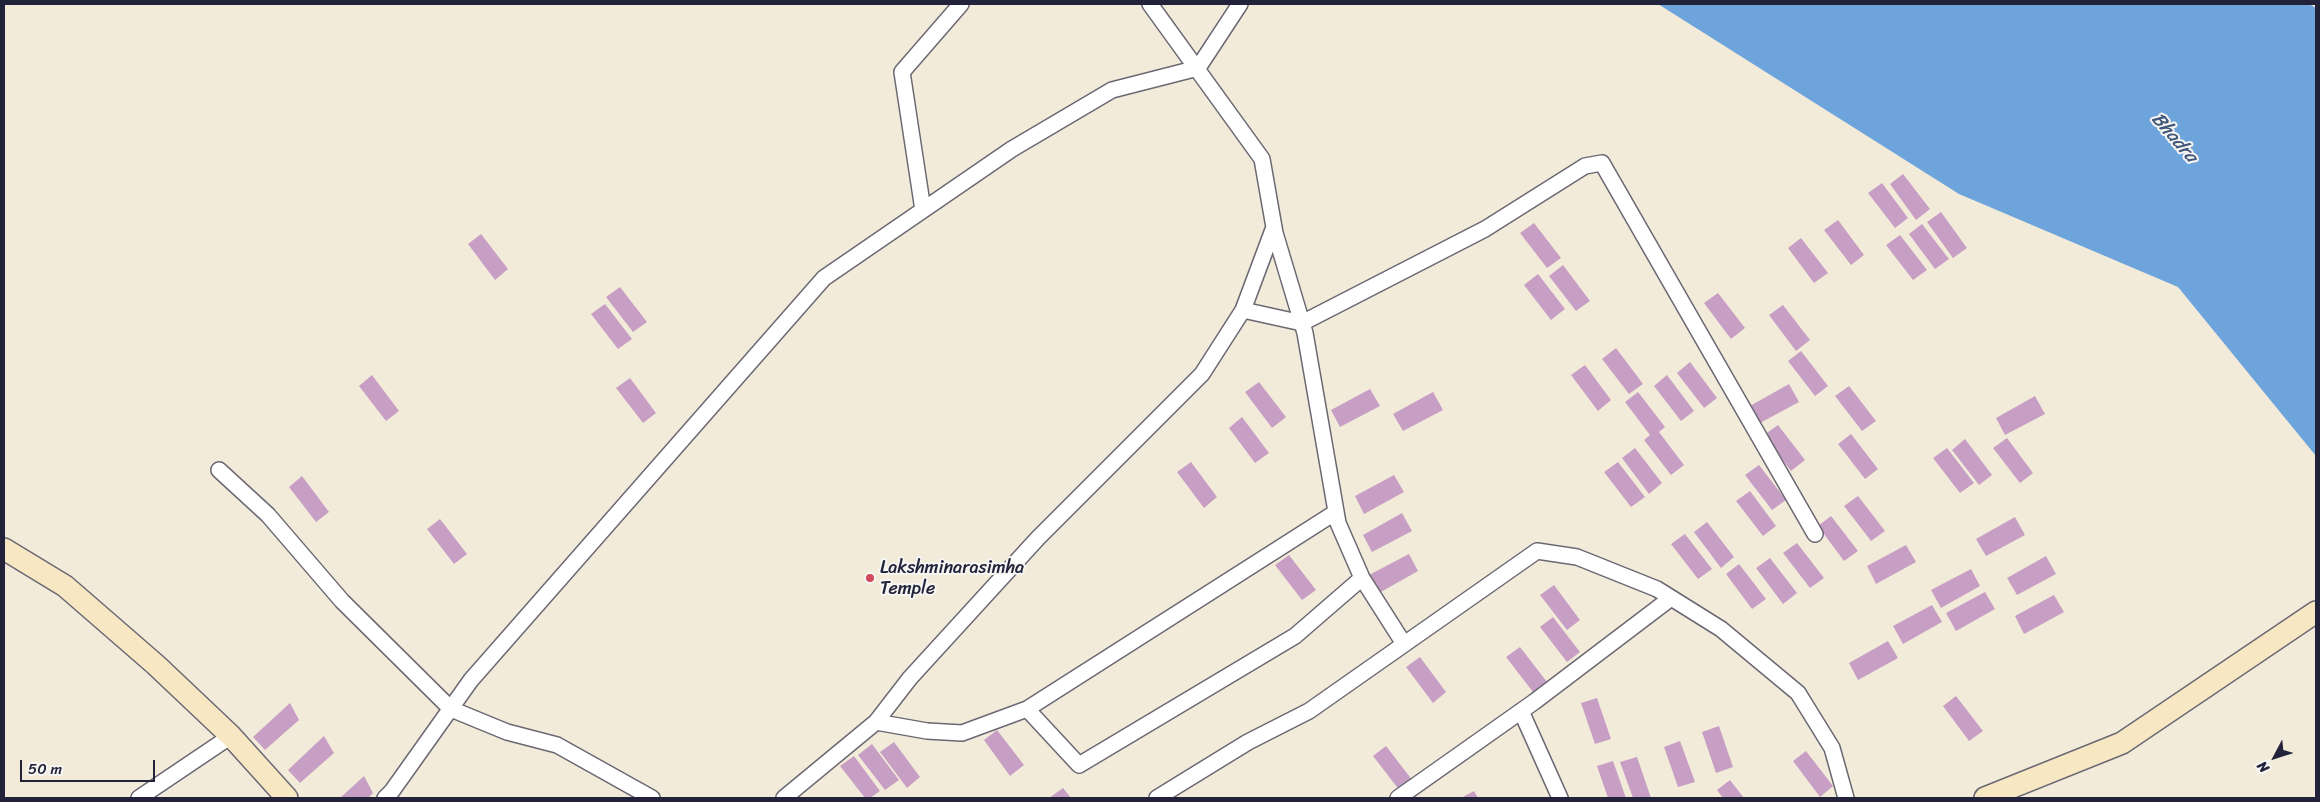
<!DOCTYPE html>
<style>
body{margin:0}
#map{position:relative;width:2320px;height:802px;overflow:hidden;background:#f3ebda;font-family:Sriracha,sans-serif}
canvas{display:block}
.frame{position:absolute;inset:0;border:5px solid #22223b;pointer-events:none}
.north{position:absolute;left:2250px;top:732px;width:50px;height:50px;-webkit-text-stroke:4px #f6f6f2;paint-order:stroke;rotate:230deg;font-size:14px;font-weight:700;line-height:20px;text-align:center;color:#22223b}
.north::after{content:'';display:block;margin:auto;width:18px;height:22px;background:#22223b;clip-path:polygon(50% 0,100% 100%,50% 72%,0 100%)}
.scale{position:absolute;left:20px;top:760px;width:135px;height:22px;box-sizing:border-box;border:2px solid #22223b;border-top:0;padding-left:6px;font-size:15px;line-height:18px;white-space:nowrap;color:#22223b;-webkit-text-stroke:4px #f6f6f2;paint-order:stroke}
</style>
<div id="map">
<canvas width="2320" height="802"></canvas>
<div class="frame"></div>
<div class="north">N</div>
<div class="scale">50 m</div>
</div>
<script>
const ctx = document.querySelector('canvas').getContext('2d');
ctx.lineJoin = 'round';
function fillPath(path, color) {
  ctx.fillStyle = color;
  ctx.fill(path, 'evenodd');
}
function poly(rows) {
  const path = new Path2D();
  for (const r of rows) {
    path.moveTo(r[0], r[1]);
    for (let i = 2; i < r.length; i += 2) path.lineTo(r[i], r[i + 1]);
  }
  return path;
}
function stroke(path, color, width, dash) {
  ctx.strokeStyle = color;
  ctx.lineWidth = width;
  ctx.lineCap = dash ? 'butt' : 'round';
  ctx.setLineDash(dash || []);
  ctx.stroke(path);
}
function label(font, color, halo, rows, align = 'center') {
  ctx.font = font + ' Sriracha,sans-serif';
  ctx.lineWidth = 4;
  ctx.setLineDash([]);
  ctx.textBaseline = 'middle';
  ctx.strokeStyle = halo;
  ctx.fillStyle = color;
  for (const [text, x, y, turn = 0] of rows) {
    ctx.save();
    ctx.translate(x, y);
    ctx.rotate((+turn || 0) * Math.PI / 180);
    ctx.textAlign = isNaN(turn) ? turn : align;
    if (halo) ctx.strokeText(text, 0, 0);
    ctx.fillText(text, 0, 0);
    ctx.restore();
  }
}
const water = poly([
 [1658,4,2309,4,2316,8,2316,456,2178,287,1959,194]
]);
const building = poly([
 [1903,174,1930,209,1916,220,1890,184],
 [1882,183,1908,218,1895,228,1868,193],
 [1941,212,1967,248,1953,258,1927,222],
 [1838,220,1864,255,1851,265,1824,230],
 [1534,223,1561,258,1547,268,1520,233],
 [1922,224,1949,259,1935,269,1909,234],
 [481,234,508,269,495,280,468,244],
 [1900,235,1927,270,1913,280,1886,245],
 [1801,238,1828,273,1814,283,1788,248],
 [1563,265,1590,301,1576,311,1549,276],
 [1538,274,1565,309,1551,320,1524,285],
 [620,287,647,322,633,332,606,297],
 [1718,293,1745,328,1731,339,1704,303],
 [605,304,632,339,618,349,591,314],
 [1783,305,1810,340,1796,351,1769,315],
 [1616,348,1643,384,1629,394,1602,359],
 [1801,351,1828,386,1815,396,1788,361],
 [1690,362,1717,398,1704,408,1677,373],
 [1585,365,1611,400,1598,411,1571,375],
 [372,375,399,411,386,421,359,386],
 [1667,375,1694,411,1681,421,1654,386],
 [630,378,656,413,643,423,616,388],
 [1259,382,1286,417,1272,428,1245,392],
 [1789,384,1799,402,1760,423,1750,406],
 [1849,386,1876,421,1862,431,1835,396],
 [1370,389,1380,406,1340,427,1331,410],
 [1433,392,1443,410,1403,431,1393,414],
 [1638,392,1665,427,1659,432,1684,465,1671,475,1644,440,1650,435,1625,402],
 [2035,396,2045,414,2005,435,1996,418],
 [1242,417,1269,453,1255,463,1229,428],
 [1778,425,1805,460,1791,471,1764,435],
 [1851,434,1878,469,1865,479,1838,444],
 [2007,438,2033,473,2020,483,1993,448],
 [1965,439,1992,475,1979,485,1952,450],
 [1635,448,1662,483,1649,494,1622,458],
 [1947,448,1974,483,1960,493,1933,458],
 [1191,462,1217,497,1204,508,1177,472],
 [1618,462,1645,497,1631,507,1604,472],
 [1759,465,1786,500,1772,510,1745,475],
 [1394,475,1404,492,1364,514,1355,496],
 [302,476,329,512,316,522,289,487],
 [1750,491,1776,526,1763,536,1736,501],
 [1858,496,1885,531,1871,541,1844,506],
 [1402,513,1412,531,1372,552,1363,535],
 [1831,516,1858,551,1844,561,1818,526],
 [2015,517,2025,535,1986,556,1976,539],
 [440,519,467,554,454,564,427,529],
 [1707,522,1734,557,1721,568,1694,532],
 [1685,534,1712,569,1698,579,1671,544],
 [1797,543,1824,578,1810,588,1783,553],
 [1906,545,1916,562,1876,584,1867,566],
 [1409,554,1418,571,1379,593,1369,575],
 [1289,555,1316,590,1302,600,1275,565],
 [2046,556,2056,574,2017,595,2007,578],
 [1770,558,1797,593,1783,604,1756,568],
 [1739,564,1766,599,1752,609,1726,574],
 [1971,569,1980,586,1941,608,1931,590],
 [1554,585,1580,620,1567,630,1540,595],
 [1985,592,1995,609,1956,631,1946,613],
 [2054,595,2064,612,2024,634,2015,616],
 [1932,605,1942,622,1903,644,1893,626],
 [1553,617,1580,652,1567,662,1540,627],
 [1888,641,1898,658,1858,680,1849,663],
 [1520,647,1547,682,1533,692,1506,657],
 [1420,657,1446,692,1433,703,1406,667],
 [1956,696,1983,731,1969,741,1943,706],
 [1597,698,1611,739,1595,744,1581,703],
 [290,703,299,720,265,750,253,737],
 [1719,726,1733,767,1716,773,1702,732],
 [997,730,1024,765,1010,776,984,740],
 [324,736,334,753,300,783,288,770],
 [1680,741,1695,782,1678,787,1664,747],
 [894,742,920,777,907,788,880,752],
 [872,744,899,780,885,790,858,755],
 [1386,746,1413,781,1400,791,1373,756],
 [1806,751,1833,786,1820,797,1793,761],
 [854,756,880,791,870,798,865,798,840,766],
 [1637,757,1651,798,1633,798,1620,762],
 [1613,761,1626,798,1608,798,1597,766],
 [364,776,373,793,368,798,340,798],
 [1730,780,1744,798,1723,798,1717,790],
 [1063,788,1071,798,1049,798],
 [1474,791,1478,798,1461,798]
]);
const street = poly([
 [1150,4,1262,159,1275,233,1305,333,1338,523,1362,578,1404,644],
 [923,210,902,72,961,4],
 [1243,310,1302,323,1485,229,1585,166,1602,163,1815,534],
 [219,470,268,515,342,601,451,709,507,732,557,745,652,798],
 [1027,709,1336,512],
 [1521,711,1560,798],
 [876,722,927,731,962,733,1027,709,1079,765,1295,636,1362,578],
 [139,798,231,736],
 [385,798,392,791,471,680,824,278,1012,149,1112,90,1198,68,1240,4],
 [784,798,876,722,910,678,1038,538,1202,374,1243,310,1274,227],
 [1157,798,1248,742,1309,711,1537,551,1577,557,1657,589,1721,629,1798,693,1832,748,1846,798],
 [1398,798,1534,702,1671,598]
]);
const secondary = poly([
 [4,549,65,586,156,665,231,736,287,798],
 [1985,798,2122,743,2316,612]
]);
const markers = [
 [870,578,5,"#d1495b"]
];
const poiNames = [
 ["Lakshminarasimha",880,568],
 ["Temple",880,589]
];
const waterNames = [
 ["Bhadra",2174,138,49]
];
fillPath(water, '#6ea4dc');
fillPath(building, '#c89fc4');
stroke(street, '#6b6873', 18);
stroke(secondary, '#6b6873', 24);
stroke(street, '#fff', 15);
stroke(secondary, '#f7e8c3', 21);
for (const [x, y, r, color] of markers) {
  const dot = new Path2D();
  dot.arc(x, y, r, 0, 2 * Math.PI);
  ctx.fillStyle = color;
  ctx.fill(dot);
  stroke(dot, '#f6f6f2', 2);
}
label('18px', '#22223b', '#f6f6f2', poiNames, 'left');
label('italic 19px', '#40567b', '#f6f6f2', waterNames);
</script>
